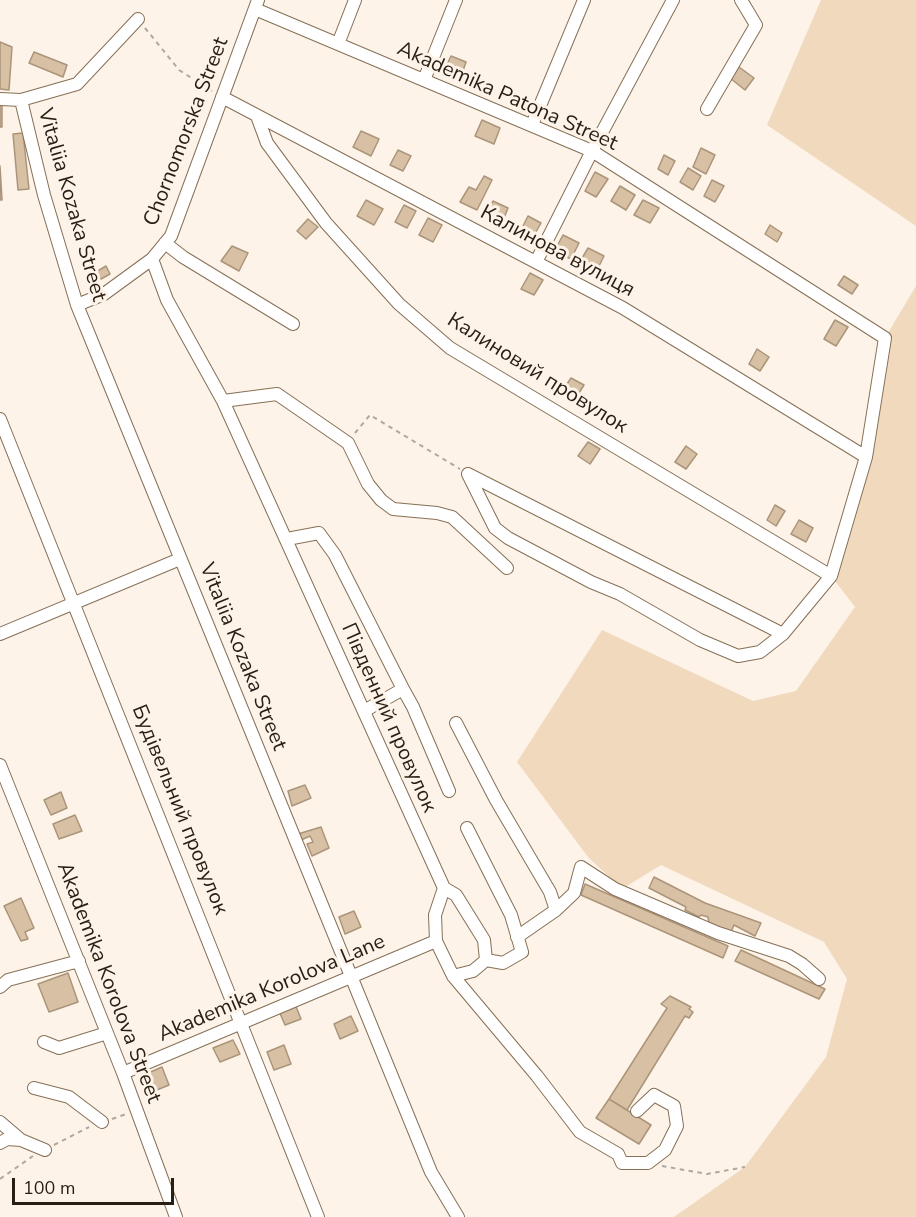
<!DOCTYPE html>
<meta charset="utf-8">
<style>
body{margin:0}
#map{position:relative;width:916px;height:1217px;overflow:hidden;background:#fdf3e8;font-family:"Nunito Sans",sans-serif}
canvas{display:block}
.scale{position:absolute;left:12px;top:1178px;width:162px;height:27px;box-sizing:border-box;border:3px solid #271e14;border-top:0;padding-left:8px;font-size:18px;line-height:21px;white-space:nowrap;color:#271e14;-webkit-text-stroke:4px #fdf3e8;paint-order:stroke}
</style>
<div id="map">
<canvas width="916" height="1217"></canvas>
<div class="scale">100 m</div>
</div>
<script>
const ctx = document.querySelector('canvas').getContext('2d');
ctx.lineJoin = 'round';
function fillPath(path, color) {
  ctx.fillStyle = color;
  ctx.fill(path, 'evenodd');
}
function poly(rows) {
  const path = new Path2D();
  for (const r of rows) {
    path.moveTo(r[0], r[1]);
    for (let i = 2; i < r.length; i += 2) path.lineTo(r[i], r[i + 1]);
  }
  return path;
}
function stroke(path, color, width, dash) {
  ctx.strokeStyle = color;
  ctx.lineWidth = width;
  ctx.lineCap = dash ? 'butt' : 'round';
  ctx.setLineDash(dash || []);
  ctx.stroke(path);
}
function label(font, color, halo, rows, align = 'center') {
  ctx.font = font + ' "Nunito Sans",sans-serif';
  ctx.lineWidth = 6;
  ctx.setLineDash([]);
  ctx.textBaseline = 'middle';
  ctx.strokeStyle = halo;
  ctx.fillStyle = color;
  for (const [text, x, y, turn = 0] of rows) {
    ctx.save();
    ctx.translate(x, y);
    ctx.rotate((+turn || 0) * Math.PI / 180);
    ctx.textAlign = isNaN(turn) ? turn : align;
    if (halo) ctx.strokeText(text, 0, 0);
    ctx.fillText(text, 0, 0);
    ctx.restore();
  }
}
const green = poly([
 [821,0,916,0,916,226,767,125],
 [916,286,916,1217,674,1217,745,1167,826,1057,847,979,824,942,661,865,622,889,588,857,517,762,602,630,753,701,796,691,855,607,831,576,866,457,885,338]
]);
const building = poly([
 [0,42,12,47,9,90,0,89,0,42],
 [34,52,67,65,63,77,29,63,34,52],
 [451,56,466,62,462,74,446,66,451,56],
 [739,67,754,78,745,90,730,78,739,67],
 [0,105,2,106,2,127,0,127,0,105],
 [482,120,500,128,494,144,475,136,482,120],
 [361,131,379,139,371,156,353,147,361,131],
 [23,133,29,189,18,190,13,134,23,133],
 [701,148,715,155,706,174,693,167,701,148],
 [398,150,411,156,403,171,390,165,398,150],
 [664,155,675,161,668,175,658,169,664,155],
 [0,166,2,200,0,200,0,166],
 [688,168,701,176,693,190,680,182,688,168],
 [595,172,608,179,596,197,585,191,595,172],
 [484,176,492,180,477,210,460,202,469,187,476,190,484,176],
 [712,180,724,186,715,202,704,196,712,180],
 [620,186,635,195,626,210,611,201,620,186],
 [366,200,383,209,374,225,357,216,366,200],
 [643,200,659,208,650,223,634,215,643,200],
 [493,201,508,208,502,223,485,216,493,201],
 [404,205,416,211,407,228,395,222,404,205],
 [528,216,541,223,532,239,520,232,528,216],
 [428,218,442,225,433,242,419,235,428,218],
 [308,219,318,227,306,239,297,231,308,219],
 [770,225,782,233,777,242,765,234,770,225],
 [563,235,579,243,571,259,558,253,561,247,557,246,563,235],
 [232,246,248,253,239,271,221,261,232,246],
 [588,248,604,256,596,272,581,260,588,248],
 [106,266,110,274,101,279,96,272,106,266],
 [530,273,543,280,534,295,521,289,530,273],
 [844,276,858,285,852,294,838,285,844,276],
 [835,320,848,327,836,346,824,339,835,320],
 [757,349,769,357,760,371,749,364,757,349],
 [571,378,584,385,574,401,561,393,571,378],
 [588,442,600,449,590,464,578,456,588,442],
 [686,446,697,454,686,469,675,462,686,446],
 [775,505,785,511,776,526,767,520,775,505],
 [799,520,813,528,806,542,791,534,799,520],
 [305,785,311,798,292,806,288,791,305,785],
 [61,792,67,808,51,815,44,800,61,792],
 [75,815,82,831,59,839,53,824,75,815],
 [321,827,329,848,312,856,307,844,313,842,310,836,301,840,298,834,321,827],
 [654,877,705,903,761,923,755,936,734,925,731,932,709,924,708,917,701,915,699,917,685,910,686,907,649,888,654,877],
 [585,884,728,946,723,958,581,895,585,884],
 [21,898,34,928,25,932,28,939,21,941,4,906,21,898],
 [354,911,361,927,345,934,339,917,354,911],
 [741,950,825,989,819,999,735,961,741,950],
 [68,973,78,1002,49,1012,38,984,68,973],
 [670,996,691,1007,689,1009,693,1012,689,1018,685,1016,627,1110,609,1099,667,1008,661,1004,670,996],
 [295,1004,301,1019,285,1025,279,1011,295,1004],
 [351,1016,358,1031,340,1039,334,1024,351,1016],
 [233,1040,240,1054,220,1062,213,1048,233,1040],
 [284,1045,291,1064,274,1070,267,1052,284,1045],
 [162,1067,169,1085,152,1092,146,1074,162,1067],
 [609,1099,651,1125,639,1144,596,1118,609,1099]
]);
const path = poly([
 [145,28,179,70,212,91],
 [355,433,370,415,460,469],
 [112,1119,126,1114],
 [54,1145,89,1127],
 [662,1166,707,1174,745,1167],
 [0,1179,33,1156]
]);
const minor = poly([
 [255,9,592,151,885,338,866,457,831,576,783,634,468,474],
 [338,44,355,0],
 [424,80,456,0],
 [222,97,623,308,866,457],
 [0,99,21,100,77,84,138,19],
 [21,100,44,195,77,305,431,1172,458,1217],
 [707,109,756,25,741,0],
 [257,116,267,143,326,223,399,304,450,348,831,576],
 [532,125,584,0],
 [165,243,183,257,293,324],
 [152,259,167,300,223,401,444,888,435,915,436,941,453,976,537,1076,580,1132,618,1154,622,1163,648,1163,665,1150,677,1126,674,1106,654,1095,637,1111],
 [536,262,592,151,673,0],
 [77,305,104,294,152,259,171,236,258,0],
 [223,401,277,394,348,443,368,484,381,500,393,509,437,513,452,517,507,568],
 [0,419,318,1217],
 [468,474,495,528,508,538,591,582,620,594,700,640,738,656,760,652,783,634],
 [287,539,319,533,335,555,403,689,364,711],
 [0,634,180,559],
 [403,689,413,707,449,791],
 [456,723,496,800,550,892,556,910,517,937],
 [0,765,123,1073,176,1217],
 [467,828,511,915,522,952,503,963,486,960],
 [444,888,456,895,484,940,486,960,473,971,453,976],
 [556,910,574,893,581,867,615,889,718,933,789,956,802,964,819,979],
 [0,987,8,980,79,961],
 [44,1042,59,1048,107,1033],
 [123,1073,436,941],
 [34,1088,69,1097,102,1122],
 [0,1122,21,1140],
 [0,1143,7,1139,21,1140,45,1150]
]);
const streetNames = [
 ["Akademika Patona Street",507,97,24],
 ["Chornomorska Street",187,132,-69],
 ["Vitaliia Kozaka Street",71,205,74],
 ["Калинова вулиця",557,252,28],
 ["Калиновий провулок",537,374,32],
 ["Vitaliia Kozaka Street",242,657,68],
 ["Південний провулок",388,718,66],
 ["Будівельний провулок",179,810,68],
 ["Akademika Korolova Street",108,983,69],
 ["Akademika Korolova Lane",272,989,-23]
];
fillPath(green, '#f1d9be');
fillPath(building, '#d8c0a4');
stroke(building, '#ab957a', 1.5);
stroke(minor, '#867056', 14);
stroke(path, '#b1a89d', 2, [4.5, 4.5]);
stroke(minor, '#fff', 12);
label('21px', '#271e14', '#fdf3e8', streetNames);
</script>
